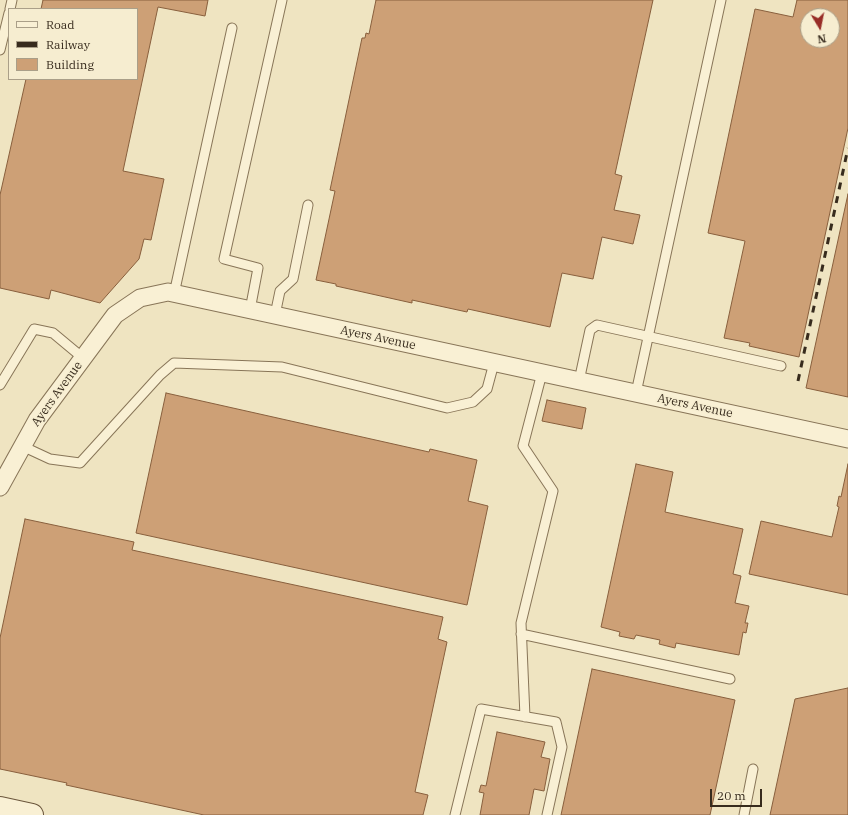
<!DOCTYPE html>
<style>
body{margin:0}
#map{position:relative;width:848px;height:815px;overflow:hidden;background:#efe4c1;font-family:"IBM Plex Serif",serif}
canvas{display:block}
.legend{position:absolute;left:8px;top:8px;width:130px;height:72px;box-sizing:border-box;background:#f6edd0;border:1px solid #aa9f88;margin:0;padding:5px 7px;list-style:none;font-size:12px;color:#372b1d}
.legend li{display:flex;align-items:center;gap:8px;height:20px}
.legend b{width:20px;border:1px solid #aa9f88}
.north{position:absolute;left:800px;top:8px;width:40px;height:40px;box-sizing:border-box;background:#f6edd0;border:1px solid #aa9f88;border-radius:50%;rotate:170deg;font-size:11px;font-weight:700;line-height:16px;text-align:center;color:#372b1d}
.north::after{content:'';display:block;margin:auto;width:14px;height:18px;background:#982d27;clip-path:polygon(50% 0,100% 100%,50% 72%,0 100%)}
.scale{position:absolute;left:710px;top:789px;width:52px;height:18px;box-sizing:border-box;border:2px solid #372b1d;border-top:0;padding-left:5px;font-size:12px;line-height:14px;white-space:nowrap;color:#372b1d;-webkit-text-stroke:3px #f6edd0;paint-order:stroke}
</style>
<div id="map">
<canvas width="848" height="815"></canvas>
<ul class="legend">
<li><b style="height:5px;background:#f9f0d4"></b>Road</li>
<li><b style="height:5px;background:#372b1d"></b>Railway</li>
<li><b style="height:11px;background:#cda076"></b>Building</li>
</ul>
<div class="north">N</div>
<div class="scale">20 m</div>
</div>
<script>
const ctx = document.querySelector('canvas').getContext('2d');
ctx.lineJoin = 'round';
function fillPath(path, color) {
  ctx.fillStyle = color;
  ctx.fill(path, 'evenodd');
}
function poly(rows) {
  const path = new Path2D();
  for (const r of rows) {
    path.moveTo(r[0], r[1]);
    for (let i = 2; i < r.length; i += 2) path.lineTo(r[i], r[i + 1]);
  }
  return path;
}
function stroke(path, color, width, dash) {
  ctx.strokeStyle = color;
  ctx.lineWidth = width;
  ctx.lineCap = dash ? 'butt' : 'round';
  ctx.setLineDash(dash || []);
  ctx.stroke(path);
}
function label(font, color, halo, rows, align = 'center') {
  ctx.font = font + ' "IBM Plex Serif",serif';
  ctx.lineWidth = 3;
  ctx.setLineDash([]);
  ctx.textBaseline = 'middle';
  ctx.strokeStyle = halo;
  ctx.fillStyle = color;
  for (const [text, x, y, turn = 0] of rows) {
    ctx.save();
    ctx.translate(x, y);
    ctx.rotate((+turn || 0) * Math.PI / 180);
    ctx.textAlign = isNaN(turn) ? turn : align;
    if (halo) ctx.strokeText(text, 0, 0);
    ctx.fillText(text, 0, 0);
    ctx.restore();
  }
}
const building = poly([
 [43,0,208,0,205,16,158,7,123,171,164,179,151,240,144,239,139,259,100,303,51,290,49,299,0,288,0,195,26,79,137,79,137,9,41,9,43,0],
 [376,0,653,0,615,174,622,176,614,210,640,215,633,244,602,237,593,279,562,273,550,327,468,309,467,312,412,300,412,303,336,286,336,284,316,280,335,191,330,190,362,38,365,38,366,33,369,34,376,0],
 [797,0,848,0,848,128,799,357,749,346,750,343,724,338,745,241,708,233,755,9,793,17,797,0],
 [808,16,832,16,832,40,808,40,808,16],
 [848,194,848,397,806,388,848,194],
 [166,393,429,452,430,449,477,460,468,501,488,506,467,605,136,533,166,393],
 [547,400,586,408,582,429,542,421,547,400],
 [636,464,673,472,665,512,743,529,733,574,741,576,735,603,749,606,745,623,748,623,746,633,743,632,739,655,676,643,675,648,659,644,660,640,636,635,634,639,619,636,620,632,601,627,636,464],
 [848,464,848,595,749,574,761,521,832,537,839,507,837,506,839,496,841,497,848,464],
 [25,519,134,542,132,550,443,617,438,639,447,642,415,792,428,795,423,815,204,815,66,785,67,783,0,769,0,638,25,519],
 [592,669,735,700,710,815,561,815,592,669],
 [848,688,848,815,770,815,795,699,848,688],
 [497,732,545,742,541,757,550,759,544,791,534,789,529,815,480,815,484,793,479,792,481,785,486,786,497,732]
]);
const lane = poly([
 [10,9,12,0],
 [0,50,9,13],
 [174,294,232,28],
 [250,310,258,268,224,259,282,0],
 [275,315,280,291,293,279,308,205],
 [579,381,590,330,597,325,781,366],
 [0,385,34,329,53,333,83,358],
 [636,393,721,0],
 [22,446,50,459,80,463,160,375,174,363,282,367,447,408,473,402,487,389,494,363],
 [521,634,730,679],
 [525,717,521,623,553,491,523,446,542,373],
 [455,815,481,709,556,722,562,747,547,815],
 [744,815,753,769]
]);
const street = poly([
 [0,487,37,420,115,315,140,298,168,292,848,439]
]);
const secondary = poly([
 [0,808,32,815]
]);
const rail = poly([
 [798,381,848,148]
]);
const streetNames = [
 ["Ayers Avenue",378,338,12],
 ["Ayers Avenue",57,394,-54],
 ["Ayers Avenue",695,406,12]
];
fillPath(building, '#cda076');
stroke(building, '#885f3d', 1);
stroke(lane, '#887558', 11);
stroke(street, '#887558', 19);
stroke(secondary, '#6a553b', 24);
stroke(lane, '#f9f0d4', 9);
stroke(street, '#f9f0d4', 17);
stroke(secondary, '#f9f0d4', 22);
stroke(rail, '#372b1d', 3, [7, 7]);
label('12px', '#372b1d', '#f6edd0', streetNames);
</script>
